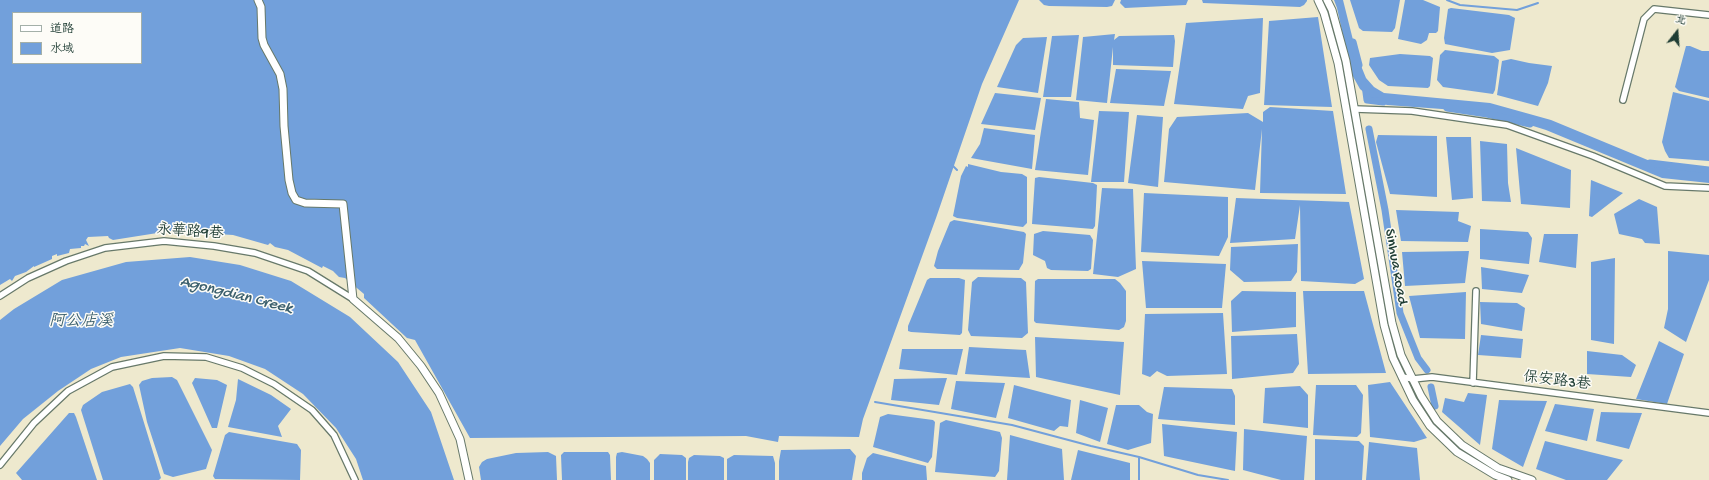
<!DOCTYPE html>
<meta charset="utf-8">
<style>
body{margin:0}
#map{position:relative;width:1709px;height:480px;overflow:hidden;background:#eee9ce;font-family:"Gochi Hand","LXGW WenKai TC",sans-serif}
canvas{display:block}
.legend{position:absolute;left:12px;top:12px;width:130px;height:52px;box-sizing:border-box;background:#fdfcf7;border:1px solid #a4b0a9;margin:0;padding:5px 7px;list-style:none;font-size:12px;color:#1f3d34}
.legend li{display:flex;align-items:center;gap:8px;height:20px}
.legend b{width:20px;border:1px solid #a4b0a9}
.north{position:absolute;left:1657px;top:12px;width:40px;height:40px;-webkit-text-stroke:3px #fdfcf7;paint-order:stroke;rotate:17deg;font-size:11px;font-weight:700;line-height:16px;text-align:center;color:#1f3d34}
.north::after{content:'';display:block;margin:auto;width:14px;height:18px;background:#1f3d34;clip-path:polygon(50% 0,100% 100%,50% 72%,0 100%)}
</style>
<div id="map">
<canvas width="1709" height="480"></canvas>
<ul class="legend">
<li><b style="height:5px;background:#fff"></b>道路</li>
<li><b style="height:11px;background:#72a0db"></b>水域</li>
</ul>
<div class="north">北</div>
</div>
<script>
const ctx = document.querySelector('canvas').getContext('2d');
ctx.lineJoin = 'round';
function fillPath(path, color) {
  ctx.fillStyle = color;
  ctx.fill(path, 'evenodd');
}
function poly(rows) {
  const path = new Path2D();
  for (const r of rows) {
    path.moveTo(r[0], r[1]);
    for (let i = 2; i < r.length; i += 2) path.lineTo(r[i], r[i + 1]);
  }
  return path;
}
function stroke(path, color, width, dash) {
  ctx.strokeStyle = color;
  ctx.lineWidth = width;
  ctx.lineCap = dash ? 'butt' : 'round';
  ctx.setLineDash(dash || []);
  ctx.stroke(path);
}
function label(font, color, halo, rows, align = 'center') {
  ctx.font = font + ' "Gochi Hand","LXGW WenKai TC",sans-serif';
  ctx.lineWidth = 3;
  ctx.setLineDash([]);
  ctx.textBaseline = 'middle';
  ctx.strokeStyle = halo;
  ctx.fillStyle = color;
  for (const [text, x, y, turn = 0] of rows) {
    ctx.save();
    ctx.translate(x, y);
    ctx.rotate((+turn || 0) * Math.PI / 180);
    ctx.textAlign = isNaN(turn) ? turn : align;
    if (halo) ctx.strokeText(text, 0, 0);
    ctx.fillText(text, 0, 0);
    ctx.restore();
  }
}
const water = poly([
 [0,0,1019,0,982,84,936,218,863,419,859,437,779,436,778,442,746,436,470,438,415,340,407,338,364,298,364,294,345,278,339,277,333,271,323,266,322,268,288,250,275,247,270,243,268,245,233,235,170,231,113,240,109,238,108,236,88,237,86,240,89,246,85,244,84,246,81,246,81,248,70,249,69,253,57,256,57,254,52,256,52,259,34,267,34,266,26,272,15,276,12,281,10,279,0,285],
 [13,13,141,13,141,63,13,63],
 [1039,0,1115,0,1112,6,1107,7,1049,6,1044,5],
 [1121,0,1188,0,1186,5,1125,8,1120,3],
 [1202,0,1307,0,1307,1,1304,5,1300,7,1203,3],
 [1334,0,1343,0,1357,56,1366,78,1374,87,1384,93,1490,103,1551,120,1667,168,1709,172,1709,183,1662,178,1546,130,1498,115,1483,112,1387,105,1374,101,1360,89,1351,73,1337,8],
 [1350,0,1400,0,1395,28,1392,32,1363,31,1359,28],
 [1405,0,1423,0,1440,7,1438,31,1436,33,1429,33,1427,40,1421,44,1398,39],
 [1451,8,1509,15,1515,18,1510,50,1492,53,1445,44,1444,38,1448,9],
 [1318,17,1332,107,1264,105,1269,21],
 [1263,18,1260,93,1248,96,1243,109,1174,104,1186,23],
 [1115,34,1114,40,1119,36,1174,35,1175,41,1173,67,1113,65,1113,47,1107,103,1076,100,1083,37],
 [1079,35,1071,97,1043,97,1052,36],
 [1047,37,1038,93,997,87,1016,45,1023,38],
 [1686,46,1690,46,1702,51,1709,51,1709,98,1679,91,1675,87],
 [1445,50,1494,56,1499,60,1495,90,1493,94,1443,87,1437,80,1440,55],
 [1400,54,1430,56,1433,58,1430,86,1428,88,1388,86,1379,80,1369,65,1370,58],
 [1511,59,1529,63,1552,66,1548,83,1538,106,1497,95,1502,61],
 [1116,69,1171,71,1164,106,1110,103],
 [1673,92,1709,101,1709,161,1669,158,1665,151,1662,142],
 [995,93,1041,98,1035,130,981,124],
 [1046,99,1079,102,1080,118,1094,120,1088,175,1035,170],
 [1270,107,1333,111,1346,194,1260,193,1262,129,1255,190,1164,182,1169,129,1177,117,1248,113,1263,122,1263,112],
 [1099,111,1129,112,1124,182,1091,182],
 [1137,115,1163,117,1158,187,1128,183],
 [984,128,1035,135,1032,169,971,158,980,144],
 [1378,135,1437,136,1437,197,1390,194,1376,142],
 [1446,137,1471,137,1473,198,1452,200],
 [1480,141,1507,144,1508,183,1511,202,1482,201],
 [1516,148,1571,170,1570,208,1521,204],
 [968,164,1001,172,1022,174,1027,177,1027,223,1023,227,957,218,953,216,961,176,966,166,968,167],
 [1039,177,1093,183,1097,185,1095,226,1093,229,1032,224,1035,178],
 [1591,180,1623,193,1592,217,1589,216],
 [1102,188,1133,189,1136,269,1118,277,1093,274],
 [1144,193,1228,197,1228,237,1219,256,1141,252],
 [1236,198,1349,202,1364,279,1355,284,1301,281,1300,205,1295,239,1230,243],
 [1639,199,1657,207,1660,244,1645,243,1642,239,1619,234,1614,214],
 [1396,210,1459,212,1458,221,1471,226,1468,242,1401,241],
 [954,220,1024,232,1026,234,1023,263,1020,268,1019,270,937,269,934,266,938,251,950,222],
 [1480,229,1528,232,1532,238,1529,264,1480,259],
 [1043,231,1090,235,1093,240,1091,269,1088,271,1051,270,1047,268,1045,261,1033,255,1034,234],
 [1544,234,1578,234,1576,268,1539,262],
 [1298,244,1297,272,1291,281,1244,282,1230,270,1231,247],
 [1469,251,1465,283,1405,286,1402,252],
 [1668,251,1709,255,1709,280,1686,342,1664,328,1668,309],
 [190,257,240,265,291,281,350,317,398,362,431,412,454,480,363,480,356,459,336,428,303,394,265,369,229,356,180,348,121,357,91,369,58,391,23,419,0,446,0,320,14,309,62,280,126,262],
 [1615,258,1614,344,1591,340,1591,262],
 [1142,261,1226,264,1222,308,1146,308],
 [1481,267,1529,275,1522,293,1482,289],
 [978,277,1021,278,1026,282,1028,333,1022,338,971,336,968,330,972,282],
 [930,278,959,278,965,280,962,333,960,335,911,332,908,331,908,326,927,280],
 [1038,279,1115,279,1120,283,1126,291,1126,321,1124,327,1119,330,1036,323,1034,321,1035,281],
 [1242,291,1296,292,1296,327,1232,332,1231,301],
 [1303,291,1364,291,1386,373,1308,374],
 [1466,292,1465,339,1420,338,1409,296],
 [1480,302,1517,303,1525,308,1522,331,1481,324],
 [1223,313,1227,374,1167,376,1157,371,1150,377,1142,374,1145,314],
 [1297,334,1299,364,1293,373,1232,379,1231,336],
 [1481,335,1523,339,1521,358,1478,355],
 [1035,337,1124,342,1120,395,1036,377],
 [1659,341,1684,354,1667,404,1636,399],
 [969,347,1026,350,1030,378,965,374],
 [902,349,963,349,957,375,899,369],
 [1587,351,1622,355,1636,365,1631,377,1587,374],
 [172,377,177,380,212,450,206,469,173,477,164,474,147,422,139,385,142,381,152,378],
 [195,378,217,380,227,385,217,428,212,428,192,383],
 [947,378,939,405,891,400,894,379],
 [238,379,271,395,291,409,278,426,282,437,228,427,236,400],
 [956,381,1005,383,996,418,951,409],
 [1390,382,1427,438,1414,442,1370,437,1368,385],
 [130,384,133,387,161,478,159,480,103,480,81,410,83,405,102,392],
 [1014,385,1071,400,1068,427,1060,426,1054,431,1008,418],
 [1316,385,1356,385,1363,395,1361,433,1357,437,1313,435],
 [1300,386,1308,395,1308,428,1263,423,1265,388],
 [1164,387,1232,389,1235,396,1235,425,1158,419],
 [1468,393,1487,395,1480,445,1442,412,1445,398,1464,402],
 [1080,400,1108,408,1100,442,1076,433],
 [1499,400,1547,401,1523,467,1492,449],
 [1555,404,1594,409,1587,441,1545,431],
 [1116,405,1139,405,1147,412,1153,414,1151,443,1128,450,1107,444],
 [1601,412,1642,413,1629,449,1596,441],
 [69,413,74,413,76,417,97,480,22,480,16,473],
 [888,414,933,420,935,422,932,457,928,463,873,447,880,417],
 [946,420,1000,432,1002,438,999,471,995,477,935,472,940,423],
 [1162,424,1237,432,1235,471,1164,456],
 [1244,429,1307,436,1304,480,1281,480,1243,470],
 [229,432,297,444,301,450,300,480,215,479,213,476,225,435],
 [1010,435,1062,449,1064,480,1007,480],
 [1315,439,1359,441,1364,446,1362,480,1315,480],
 [1545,441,1623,460,1607,480,1566,480,1536,469],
 [1369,442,1417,448,1420,480,1366,480],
 [850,449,856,456,852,480,779,480,779,461,781,450],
 [1078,450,1130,463,1130,480,1071,480],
 [548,452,556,456,557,480,481,480,479,467,482,462,487,459,516,453],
 [564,452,608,452,610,455,611,480,562,480,561,455],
 [622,452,643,456,647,459,650,463,650,480,616,480,616,457,617,453],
 [873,453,926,466,927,480,862,480,862,473,867,458],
 [660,454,682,455,686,458,686,480,654,480,654,460],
 [694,455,720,456,724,458,724,480,688,480,688,462,689,458],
 [734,455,773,456,775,463,775,480,727,480,727,459]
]);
const stream = poly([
 [1447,0,1460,5,1517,10,1538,3],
 [952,165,957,170],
 [875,402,1012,425,1091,446,1139,457,1198,475,1228,480],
 [1139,480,1139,457]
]);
const canal = poly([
 [1353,42,1359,65],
 [1365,85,1367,100,1383,102],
 [1447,108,1487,114,1530,124],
 [1369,129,1385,210,1400,313,1418,358,1427,370],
 [1650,163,1709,170],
 [1431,387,1435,406]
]);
const minor = poly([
 [1623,100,1644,19,1654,9,1709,15],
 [1355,109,1412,111,1507,125,1593,156,1665,186,1709,188],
 [0,296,28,278,66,261,105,248,164,241,214,246,255,253,308,271,353,299],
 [1402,377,1413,379,1432,377,1709,413],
 [1473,383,1476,291],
 [0,465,34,423,68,391,112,367,164,356,206,357,242,368,274,384,312,410,334,435,355,480]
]);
const tertiary = poly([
 [258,0,261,7,262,38,264,45,280,74,283,89,284,126,289,180,292,193,296,200,305,203,343,204,353,299,398,338,421,366,439,393,460,439,469,480],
 [1318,0,1324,13,1338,63,1384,325,1393,358,1413,400,1430,426,1457,452,1495,475,1508,480],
 [1327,0,1332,10,1346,61,1392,323,1401,355,1421,396,1437,421,1462,445,1498,468,1532,480]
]);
const streetNames = [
 ["永華路9巷",190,233,4],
 ["Sinhua Road",1395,267,80],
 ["保安路3巷",1557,382,7]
];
const waterNames = [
 ["Agongdian Creek",236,296,14],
 ["阿公店溪",81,323]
];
fillPath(water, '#72a0db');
stroke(stream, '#72a0db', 2);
stroke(canal, '#72a0db', 7);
stroke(minor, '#67796a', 8);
stroke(tertiary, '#67796a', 9);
stroke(minor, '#fff', 5.5);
stroke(tertiary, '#fff', 7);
label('15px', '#1f3d34', '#fdfcf7', streetNames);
label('italic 16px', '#3c606e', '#fdfcf7', waterNames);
</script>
